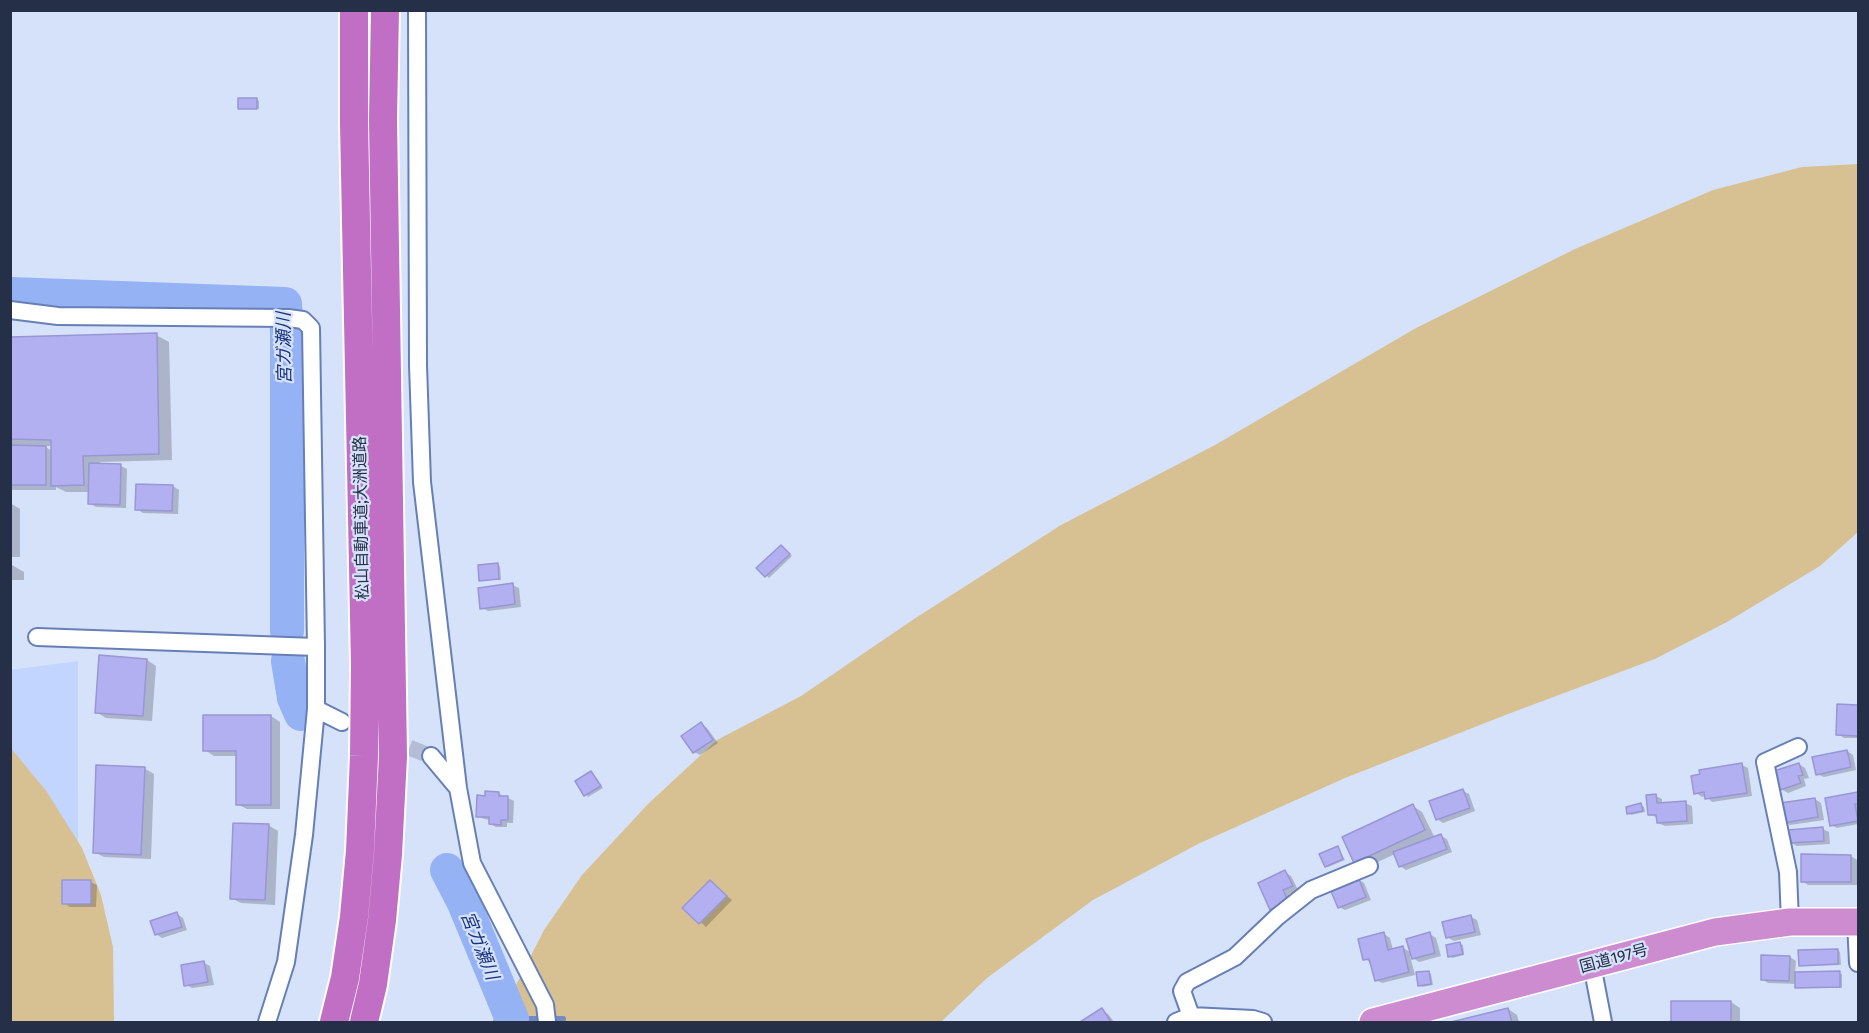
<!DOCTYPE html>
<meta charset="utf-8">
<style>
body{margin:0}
#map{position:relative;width:1869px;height:1033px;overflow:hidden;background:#d6e2fa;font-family:"Fira Sans",sans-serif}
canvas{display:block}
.frame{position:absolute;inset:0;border:12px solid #252f47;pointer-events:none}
</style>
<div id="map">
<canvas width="1869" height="1033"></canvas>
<div class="frame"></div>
</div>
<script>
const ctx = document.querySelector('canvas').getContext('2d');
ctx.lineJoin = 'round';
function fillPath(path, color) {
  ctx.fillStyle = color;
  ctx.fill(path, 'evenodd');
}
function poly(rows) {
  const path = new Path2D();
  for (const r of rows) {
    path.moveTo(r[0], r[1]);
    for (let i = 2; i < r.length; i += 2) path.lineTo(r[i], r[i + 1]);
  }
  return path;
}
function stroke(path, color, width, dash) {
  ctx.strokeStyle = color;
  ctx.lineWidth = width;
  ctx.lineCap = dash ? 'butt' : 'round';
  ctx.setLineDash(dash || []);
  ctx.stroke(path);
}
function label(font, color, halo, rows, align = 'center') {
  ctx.font = font + ' "Fira Sans","Noto Sans JP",sans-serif';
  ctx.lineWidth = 4.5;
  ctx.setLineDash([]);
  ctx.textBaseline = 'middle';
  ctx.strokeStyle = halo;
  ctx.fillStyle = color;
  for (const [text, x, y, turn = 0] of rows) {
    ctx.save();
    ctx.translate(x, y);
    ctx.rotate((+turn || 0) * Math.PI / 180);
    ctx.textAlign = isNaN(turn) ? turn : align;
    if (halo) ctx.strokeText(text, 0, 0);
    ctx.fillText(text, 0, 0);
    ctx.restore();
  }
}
const built = poly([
 [78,661,78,932,11,889,10,670]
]);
const green = poly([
 [1858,164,1858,532,1820,566,1727,622,1655,659,1508,714,1345,778,1198,844,1093,900,987,978,941,1022,500,1022,511,995,544,930,582,875,648,804,717,740,801,696,914,619,1061,525,1215,445,1416,328,1575,249,1713,190,1802,167],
 [10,747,47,792,82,848,101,895,113,947,114,1022,11,1022]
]);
const shadow = poly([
 [257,99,259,101,259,109,239,108],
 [156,335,169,342,172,460,100,462,100,465,121,466,127,469,126,508,96,507,89,503,90,492,66,492,56,487,56,490,10,490,10,339],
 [44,446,52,446,52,451],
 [173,486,179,490,178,514,143,513,137,509],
 [10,503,20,509,20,557,10,557],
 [782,547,792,556,769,578,759,568],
 [10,564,24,572,24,580,10,580],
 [497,565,500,566,501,580,480,580],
 [512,585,519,588,521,607,488,611,482,608],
 [147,660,156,666,152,721,106,718,96,712],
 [1839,706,1858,707,1858,738,1844,738,1838,734],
 [271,716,280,722,280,809,247,809,237,804,237,756,214,756,205,750],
 [701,724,707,728,718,743,700,755,694,752],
 [1847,751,1853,755,1856,770,1824,777,1817,774],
 [1799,764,1805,768,1809,778,1804,779,1806,786,1788,793,1781,789],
 [1742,765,1748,768,1752,796,1712,802,1706,796,1702,797,1696,793],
 [144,768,154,774,151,859,104,857,94,852],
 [591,773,603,788,588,797,577,782],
 [1463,791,1469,794,1475,811,1443,823,1437,819],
 [498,793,514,801,513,823,507,823,507,827,496,827,490,824,490,820,484,819,478,816,486,797],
 [1858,794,1858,824,1837,828,1831,825,1827,800],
 [1656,796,1662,799,1662,805,1685,803,1692,806,1693,824,1665,826,1658,823,1658,818,1649,814],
 [1815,799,1821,803,1824,820,1790,825,1784,822],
 [1641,805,1644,807,1645,812,1631,815,1629,813],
 [1413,806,1422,812,1435,838,1441,836,1447,839,1452,852,1406,870,1400,866,1395,854,1365,868,1355,862],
 [268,825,278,831,275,905,241,903,231,898],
 [1823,829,1829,832,1830,844,1797,846,1791,843],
 [1338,848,1345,860,1328,867,1326,866],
 [1802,856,1851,856,1857,860,1857,885,1808,885,1802,881],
 [1285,872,1291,876,1298,890,1289,894,1294,904,1277,912,1271,908],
 [1358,879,1364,883,1371,900,1345,910,1339,907],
 [90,882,97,885,96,907,70,907,64,903],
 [710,882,732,900,706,927,685,908],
 [177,914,183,918,187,930,162,938,156,934],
 [1471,917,1477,920,1481,935,1454,941,1447,937],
 [1384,934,1390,938,1393,950,1403,948,1412,953,1430,934,1436,938,1441,956,1419,962,1410,956,1415,975,1382,983,1376,980,1371,963,1365,959],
 [1460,944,1463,945,1464,955,1452,958,1450,956],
 [1838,950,1840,952,1841,965,1803,966,1800,965],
 [1790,957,1796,961,1795,973,1842,974,1842,988,1799,988,1797,984,1768,983,1762,979],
 [204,963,210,966,214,985,192,988,186,985],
 [1429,972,1431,974,1433,985,1422,987,1420,985],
 [1672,1002,1731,1002,1740,1008,1740,1022,1672,1022],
 [1508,1009,1517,1015,1519,1022,1457,1022],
 [1102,1010,1108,1014,1114,1022,1083,1022]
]);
const stream = poly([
 [512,1019,563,1019]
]);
const river = poly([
 [10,294,285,304,287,332,287,631],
 [288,661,294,698,301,714],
 [447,870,464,903,512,1019,510,1022]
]);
const building = poly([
 [238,98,257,98,257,109,238,109,238,98],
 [157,333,159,454,83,456,84,485,51,486,51,440,10,439,10,337,157,333],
 [10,445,46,446,46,485,10,485,10,445],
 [89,463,121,464,120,505,88,504,89,463],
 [136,484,173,485,172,511,135,510,136,484],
 [781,545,790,554,765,577,756,568,781,545],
 [498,563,499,579,479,581,478,565,498,563],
 [513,583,515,604,480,609,478,588,513,583],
 [99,655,147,659,143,716,95,713,99,655],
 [1837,704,1858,705,1858,736,1836,735,1837,704],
 [203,715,271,715,271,805,236,805,236,751,203,751,203,715],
 [701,722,713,740,693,753,681,736,701,722],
 [1847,750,1851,767,1816,775,1812,757,1847,750],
 [1742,763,1747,793,1705,799,1704,792,1694,794,1691,776,1700,774,1699,770,1742,763],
 [1799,763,1803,775,1798,776,1801,783,1780,790,1774,771,1799,763],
 [96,765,145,767,141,855,93,853,96,765],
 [591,771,601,786,584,796,575,781,591,771],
 [1463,789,1470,808,1436,820,1429,801,1463,789],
 [485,791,499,792,499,796,508,796,508,820,501,820,501,825,489,824,489,817,476,817,477,795,485,796,485,791],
 [1858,792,1858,804,1855,804,1858,821,1830,826,1825,798,1858,792],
 [1656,794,1657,803,1686,801,1687,821,1657,823,1656,815,1648,815,1646,795,1656,794],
 [1815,798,1818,817,1783,823,1780,803,1815,798],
 [1641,803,1643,811,1627,814,1626,807,1641,803],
 [1413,804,1425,830,1354,863,1342,837,1413,804],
 [233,823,269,824,265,900,230,899,233,823],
 [1823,827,1824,841,1789,843,1788,830,1823,827],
 [1441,834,1447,849,1399,867,1393,852,1441,834],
 [1338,846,1343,859,1325,867,1319,854,1338,846],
 [1801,854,1851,855,1851,882,1801,882,1801,854],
 [1285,870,1293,886,1283,890,1288,901,1270,910,1258,883,1285,870],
 [1358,877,1366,897,1338,908,1330,889,1358,877],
 [62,880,91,880,91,904,62,904,62,880],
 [710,880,727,896,699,924,682,908,710,880],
 [177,912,182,927,155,935,150,921,177,912],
 [1471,915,1475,932,1446,938,1442,922,1471,915],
 [1384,932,1388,950,1403,946,1409,972,1375,981,1369,959,1363,960,1358,939,1384,932],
 [1430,932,1435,953,1412,959,1406,939,1430,932],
 [1460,942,1463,954,1448,957,1446,945,1460,942],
 [1838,949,1838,964,1799,966,1798,950,1838,949],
 [1761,955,1790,956,1789,981,1761,980,1761,955],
 [204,961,208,982,184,986,181,965,204,961],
 [1429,971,1431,984,1418,986,1416,972,1429,971],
 [1840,971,1840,987,1795,988,1795,972,1840,971],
 [1671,1001,1731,1001,1731,1022,1671,1022,1671,1001],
 [1102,1008,1111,1022,1080,1022,1102,1008],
 [1508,1008,1512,1022,1451,1022,1508,1008]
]);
const minorTunnel = poly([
 [387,739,431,756]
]);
const minor = poly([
 [417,10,418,365,422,482,458,788,472,863,545,1005,547,1022],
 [10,310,58,316,288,318,303,320,311,328,316,647,316,709,304,835,286,962,267,1022],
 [37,637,316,647],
 [316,709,342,722],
 [431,756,457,787],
 [1790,922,1788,872,1765,762,1798,747],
 [1856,922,1858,963],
 [1592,965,1603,1022],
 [1176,1022,1191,1016],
 [1263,1022,1253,1019,1191,1016,1182,991,1187,982,1235,957,1277,917,1311,890,1369,866]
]);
const trunk = poly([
 [1373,1022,1715,932,1790,922,1858,922]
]);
const motorway = poly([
 [334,1022,345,978,354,917,360,851,364,756,365,665,354,123,354,10],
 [364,1022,373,984,382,920,388,854,393,756,383,119,385,10]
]);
const streetNames = [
 ["松山自動車道;大洲道路",362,518,-91],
 ["国道197号",1614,959,-15]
];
const waterNames = [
 ["宮ガ瀬川",285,348,-91],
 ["宮ガ瀬川",479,946,68]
];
fillPath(built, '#c2d5fe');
fillPath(green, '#d7c193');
fillPath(shadow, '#0003');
stroke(stream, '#738bc0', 6);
stroke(river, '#95b2f4', 34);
fillPath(building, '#b2b0f1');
stroke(building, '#9896d4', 1.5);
stroke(minorTunnel, '#b3bed6', 16, [16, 8]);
stroke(minor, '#667fb7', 20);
stroke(trunk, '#fff', 30);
stroke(motorway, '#fff', 32);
stroke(minor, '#fff', 16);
stroke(trunk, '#ce8cd0', 27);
stroke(motorway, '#c16fc5', 28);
label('16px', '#252f47', '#d6e2fa', streetNames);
label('italic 18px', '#19337d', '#d6e2fa', waterNames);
</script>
